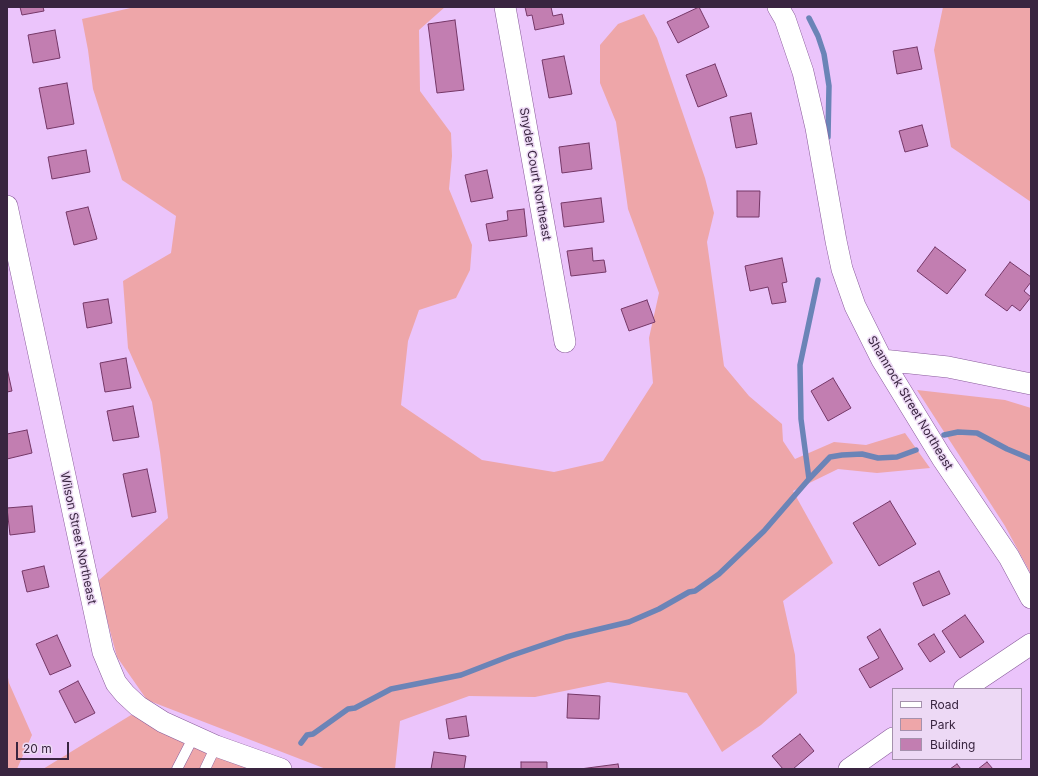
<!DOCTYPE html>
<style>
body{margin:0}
#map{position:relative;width:1038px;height:776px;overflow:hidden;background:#ebc4fb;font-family:Inter,sans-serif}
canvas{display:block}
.frame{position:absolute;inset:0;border:8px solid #392540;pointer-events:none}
.legend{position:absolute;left:892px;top:688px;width:130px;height:72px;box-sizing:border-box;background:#edd9f5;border:1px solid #a591ad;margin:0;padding:5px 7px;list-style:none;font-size:12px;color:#392540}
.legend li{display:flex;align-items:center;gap:8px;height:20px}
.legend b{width:20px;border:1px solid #a591ad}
.scale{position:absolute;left:16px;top:742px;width:53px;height:18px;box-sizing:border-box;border:2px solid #392540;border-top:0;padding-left:5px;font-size:12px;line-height:14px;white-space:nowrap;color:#392540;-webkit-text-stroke:3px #edd9f5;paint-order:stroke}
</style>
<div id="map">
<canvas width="1038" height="776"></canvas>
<div class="frame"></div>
<ul class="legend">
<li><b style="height:5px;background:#fff"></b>Road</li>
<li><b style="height:11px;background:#eea6a9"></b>Park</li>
<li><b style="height:11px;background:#c27eb1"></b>Building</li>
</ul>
<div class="scale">20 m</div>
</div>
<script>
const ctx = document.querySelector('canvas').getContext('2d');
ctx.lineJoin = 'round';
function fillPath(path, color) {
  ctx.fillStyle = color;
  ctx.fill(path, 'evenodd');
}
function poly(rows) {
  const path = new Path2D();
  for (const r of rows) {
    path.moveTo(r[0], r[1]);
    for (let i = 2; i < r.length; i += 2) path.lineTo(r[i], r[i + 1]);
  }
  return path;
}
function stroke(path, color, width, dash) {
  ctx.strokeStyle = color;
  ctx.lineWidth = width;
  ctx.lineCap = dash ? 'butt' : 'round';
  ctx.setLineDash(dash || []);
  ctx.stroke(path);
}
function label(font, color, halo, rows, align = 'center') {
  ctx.font = font + ' Inter,sans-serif';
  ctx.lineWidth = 3;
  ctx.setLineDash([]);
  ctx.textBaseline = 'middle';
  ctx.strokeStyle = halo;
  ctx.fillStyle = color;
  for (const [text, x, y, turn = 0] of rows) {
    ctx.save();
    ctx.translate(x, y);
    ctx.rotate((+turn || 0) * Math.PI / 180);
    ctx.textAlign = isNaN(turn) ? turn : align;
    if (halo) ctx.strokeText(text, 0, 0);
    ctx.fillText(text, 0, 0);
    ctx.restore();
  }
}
const green = poly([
 [135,7,445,7,419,30,420,91,451,133,452,156,449,189,472,245,470,270,456,298,419,310,408,341,401,405,482,460,554,472,603,461,653,383,649,338,659,293,628,209,616,122,600,83,600,45,618,24,644,14,657,38,705,178,714,213,707,242,724,366,749,396,782,424,783,441,795,459,834,442,866,445,905,433,930,468,877,473,838,469,793,491,833,563,783,601,795,655,797,693,761,725,722,752,687,693,608,682,535,697,469,696,400,721,395,769,326,769,147,700,117,657,97,582,168,518,160,452,152,402,128,348,123,281,171,253,176,216,122,180,93,89,88,50,82,19],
 [943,7,1031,7,1031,202,951,147,934,50],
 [917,390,1005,400,1031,408,1031,574,1005,526],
 [7,672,9,683,32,735,17,769,7,769],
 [131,715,264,769,43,769]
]);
const stream = poly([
 [809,18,818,36,824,54,829,86,828,137],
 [944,435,958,432,977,433,1007,449,1031,459],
 [809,479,830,457,842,455,862,454,878,458,897,457,916,450],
 [301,743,307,735,313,734,348,709,355,708,391,689,461,675,510,656,566,637,629,622,659,609,689,592,695,591,719,574,764,531,809,479,801,419,800,365,818,280]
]);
const building = poly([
 [20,7,43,7,44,11,22,15,20,7],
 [525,7,551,7,553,16,562,14,564,24,535,30,532,15,527,16,525,7],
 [699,7,709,27,678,43,667,22,699,7],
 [455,20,464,90,437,93,428,24,455,20],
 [55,30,60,58,33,63,28,35,55,30],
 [917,47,922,69,897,74,893,51,917,47],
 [564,56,572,94,549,98,542,60,564,56],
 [715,64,727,96,698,107,686,75,715,64],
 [67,83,74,124,47,129,39,88,67,83],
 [751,113,757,144,736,148,730,117,751,113],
 [922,125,928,146,905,152,899,131,922,125],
 [589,143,592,169,562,173,559,147,589,143],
 [86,150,90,172,52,179,48,157,86,150],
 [487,170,493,198,471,202,465,175,487,170],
 [737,191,760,191,759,217,737,217,737,191],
 [601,198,604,222,564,227,561,203,601,198],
 [88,207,97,239,74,245,66,212,88,207],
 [524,209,527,236,489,241,486,224,508,220,507,211,524,209],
 [935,247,966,270,947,294,917,271,935,247],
 [592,248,593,261,604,260,606,272,571,276,567,251,592,248],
 [782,258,787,282,782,283,786,302,772,304,768,287,750,291,745,266,782,258],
 [1010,262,1031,277,1031,282,1024,291,1031,297,1020,311,1012,305,1007,311,985,295,1010,262],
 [108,299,112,323,87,328,83,303,108,299],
 [647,300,655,322,629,331,621,309,647,300],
 [126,358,131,388,105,392,100,363,126,358],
 [7,368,12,391,7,392,7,368],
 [833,378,851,408,828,421,811,391,833,378],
 [133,406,139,437,113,441,107,411,133,406],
 [27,430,32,453,7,459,7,434,27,430],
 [147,469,156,512,132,517,123,474,147,469],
 [890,501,916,544,879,566,853,523,890,501],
 [32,506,35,532,10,535,7,508,32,506],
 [44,566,49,587,27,592,22,571,44,566],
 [939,571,950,594,923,606,913,583,939,571],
 [965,615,984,642,960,658,942,631,965,615],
 [880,629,903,669,870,688,859,669,879,658,867,637,880,629],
 [934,634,945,652,930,662,918,644,934,634],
 [57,635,71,666,50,675,36,644,57,635],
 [78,681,95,713,75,723,59,691,78,681],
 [568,694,600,696,599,719,567,718,568,694],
 [466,716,469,736,449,739,446,719,466,716],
 [800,734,814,751,793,769,783,769,772,756,800,734],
 [434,752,466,756,464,769,431,769,434,752],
 [521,762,547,762,547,769,521,769,521,762],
 [987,762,993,769,978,769,987,762],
 [618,764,619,769,580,769,618,764],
 [957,764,961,769,950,769,957,764]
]);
const service = poly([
 [177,769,194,736],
 [205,769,216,746]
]);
const minor = poly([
 [505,7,565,342],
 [778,7,785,19,803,72,816,128,836,241,842,269,855,306,882,360,942,458,1009,557,1031,598],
 [7,206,103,652,116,683,125,694,138,706,163,722,216,746,281,769],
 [882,360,948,367,1031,384],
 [964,689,1031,644],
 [849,769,893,738]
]);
const streetNames = [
 ["Snyder Court Northeast",535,174,80],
 ["Shamrock Street Northeast",910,403,59],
 ["Wilson Street Northeast",78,538,78]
];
fillPath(green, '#eea6a9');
stroke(stream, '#6b84b7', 5.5);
fillPath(building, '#c27eb1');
stroke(building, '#753767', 1);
stroke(service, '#895c9b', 11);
stroke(minor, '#895c9b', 22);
stroke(service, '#fff', 10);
stroke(minor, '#fff', 21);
label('12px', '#392540', '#edd9f5', streetNames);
</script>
